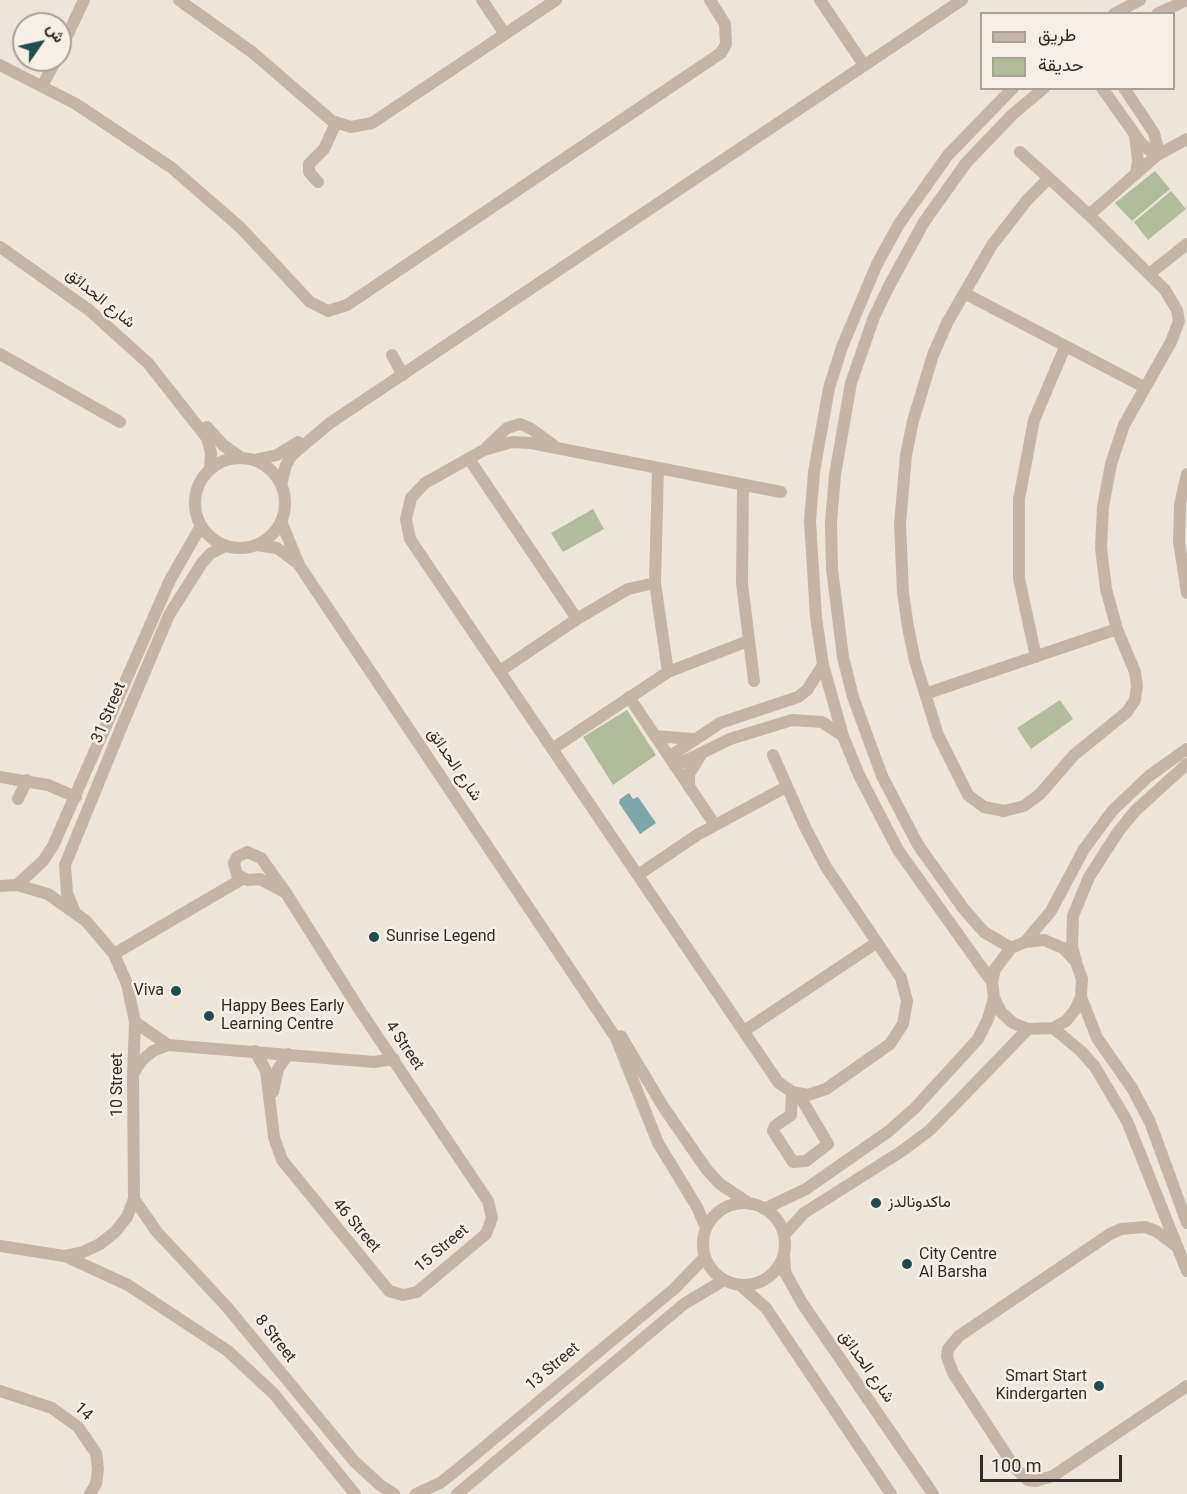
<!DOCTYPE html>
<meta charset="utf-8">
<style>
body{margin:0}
#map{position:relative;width:1187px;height:1494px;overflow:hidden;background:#eee5da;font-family:Roboto,Vazirmatn,sans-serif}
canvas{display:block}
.legend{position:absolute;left:980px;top:12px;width:195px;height:78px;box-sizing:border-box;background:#f7efe6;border:2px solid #a8a19a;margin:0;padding:8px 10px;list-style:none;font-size:18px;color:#322b27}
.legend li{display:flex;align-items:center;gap:12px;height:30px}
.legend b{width:30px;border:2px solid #a8a19a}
.north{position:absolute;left:12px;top:12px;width:60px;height:60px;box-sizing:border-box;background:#f7efe6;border:2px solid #a8a19a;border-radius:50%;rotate:56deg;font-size:16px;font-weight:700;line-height:24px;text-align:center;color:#322b27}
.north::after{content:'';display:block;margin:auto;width:21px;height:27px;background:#214c4f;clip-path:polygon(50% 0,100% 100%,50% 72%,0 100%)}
.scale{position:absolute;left:980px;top:1455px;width:142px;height:27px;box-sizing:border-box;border:3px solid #322b27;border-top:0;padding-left:8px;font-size:18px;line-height:21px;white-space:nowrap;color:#322b27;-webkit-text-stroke:4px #f7efe6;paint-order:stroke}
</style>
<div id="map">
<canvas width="1187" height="1494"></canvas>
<ul class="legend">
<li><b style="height:8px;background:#c5b5a7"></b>طريق</li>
<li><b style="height:16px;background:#b1bc9c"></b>حديقة</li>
</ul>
<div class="north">ش</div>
<div class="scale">100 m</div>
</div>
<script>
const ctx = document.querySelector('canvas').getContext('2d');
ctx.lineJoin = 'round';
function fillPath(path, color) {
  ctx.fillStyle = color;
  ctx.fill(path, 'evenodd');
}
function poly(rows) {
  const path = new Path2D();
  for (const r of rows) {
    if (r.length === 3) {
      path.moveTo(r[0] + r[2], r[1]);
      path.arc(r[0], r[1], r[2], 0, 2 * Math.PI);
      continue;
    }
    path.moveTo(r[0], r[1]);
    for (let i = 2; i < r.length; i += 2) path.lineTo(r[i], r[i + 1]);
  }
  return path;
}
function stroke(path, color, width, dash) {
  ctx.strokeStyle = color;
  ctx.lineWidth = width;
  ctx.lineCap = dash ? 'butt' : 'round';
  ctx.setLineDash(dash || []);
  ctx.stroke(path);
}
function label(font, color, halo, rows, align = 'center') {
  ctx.font = font + ' Roboto,Vazirmatn,sans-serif';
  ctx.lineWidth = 5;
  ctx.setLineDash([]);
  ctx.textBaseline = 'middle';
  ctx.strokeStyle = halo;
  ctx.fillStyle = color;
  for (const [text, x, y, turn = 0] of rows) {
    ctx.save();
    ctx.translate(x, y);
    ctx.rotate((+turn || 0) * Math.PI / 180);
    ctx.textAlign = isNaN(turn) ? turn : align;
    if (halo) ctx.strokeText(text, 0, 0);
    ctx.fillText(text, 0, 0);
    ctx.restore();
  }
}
const green = poly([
 [1155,171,1170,189,1132,221,1115,203],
 [1171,191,1186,209,1148,240,1134,222],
 [593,509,604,529,563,552,551,533],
 [1060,700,1073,719,1031,749,1017,728],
 [627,710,656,755,613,785,583,737]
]);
const water = poly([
 [629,793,633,799,638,797,656,823,640,834,619,803,620,799]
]);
const minor = poly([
 [179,0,252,52,332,121,351,127,372,123,556,0],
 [482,0,505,34],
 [820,0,864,65],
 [1114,14,1140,0],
 [1157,14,1187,0],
 [60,51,84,0],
 [0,65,76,104,172,168,241,228,310,302,328,311,347,305,721,53,726,44,725,24,710,0],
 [42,86,56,60],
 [1102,88,1141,143,1156,156],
 [1124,88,1154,133,1159,154],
 [1135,136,1138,161,1136,174],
 [1020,152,1049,178,1089,215,1165,290,1177,310,1179,321,1171,342,1124,425,1111,464,1103,507,1101,548,1106,589,1117,629,1135,672,1137,686,1135,700,1127,712,1074,755,1040,794,1024,806,1004,811,984,807,968,795,938,735,915,661,908,627,903,593,900,524,906,455,913,421,933,355,947,323,992,245,1028,199,1049,178],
 [318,182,309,172,309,164,324,149,336,123],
 [1089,215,1156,156,1187,139],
 [0,247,89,310,148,363,207,438,211,453,210,468],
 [1149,274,1187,244],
 [964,293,1144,387],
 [0,354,120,422],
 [392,355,403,375],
 [207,427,223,445,240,457],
 [487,447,507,428,520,424,530,428,556,447],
 [240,503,45],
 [469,459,577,619],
 [254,460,277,455,298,442],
 [658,469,655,583,668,672],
 [1187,474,1180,504,1179,542,1187,593],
 [281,485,286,465,292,455,330,423,962,0],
 [743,485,742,583,754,681],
 [281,521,299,565,616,1038,658,1143,697,1207,706,1228],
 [256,545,277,548,296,562],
 [1036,657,1019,579,1019,499,1034,420,1065,347],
 [500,671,577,619,628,589,655,583],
 [925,694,1117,629],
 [629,697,715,825],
 [655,736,692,739],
 [552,749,668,672,748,641],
 [773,755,805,827,826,867,901,978,907,1001,903,1024,890,1044,826,1089,808,1095,792,1092,778,1082,416,548,410,539,406,519,411,498,425,483,484,450,512,442,531,443,781,492],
 [669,757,720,723,798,697,807,690,823,665],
 [675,766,730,739,792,720,822,722,843,736],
 [0,777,48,785,76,797],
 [689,787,689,774,702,753],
 [18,799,27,780],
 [247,852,261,858,286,893,260,879,248,880,237,875,234,863,237,857,247,852],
 [638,875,697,835,786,787],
 [17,885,43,861,53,846,170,580,201,526],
 [0,886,17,885,48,894,86,921,114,954,127,984,135,1022,133,1075,134,1199,127,1217,115,1232,100,1244,83,1252,64,1256,0,1246],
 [75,912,67,893,65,865,121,728,169,615,202,563,210,554,225,546],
 [1025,942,1051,911,1084,849,1113,810,1149,776,1187,749],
 [1011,948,984,932,963,908,918,845,882,776,853,697,843,657,832,569,831,522,835,475,851,383,874,317,889,286,924,222,966,163,1013,114,1044,88],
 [114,954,242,879],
 [1076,961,1072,947,1073,916,1089,877,1118,832,1135,811,1187,764],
 [992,982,898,850,859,775,843,736,823,665,816,617,810,521,814,472,829,388,842,347,877,264,899,224,948,155,1013,88],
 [1081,997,1097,1038,1132,1088,1150,1122,1187,1223],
 [135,1022,168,1045,374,1062,394,1059],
 [1053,1028,1066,1021,1075,1010,1081,997,1082,979,1076,962,1063,948,1044,940,1025,942,1011,948,995,969,992,982,994,998,1001,1012,1013,1023,1028,1029,1053,1028,1082,1052,1095,1067,1127,1121,1187,1271],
 [744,1031,876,943],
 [621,1036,664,1108,707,1170,720,1184,750,1204],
 [255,1051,266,1071,274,1137,282,1160,389,1291,403,1295,417,1292,486,1234,492,1218,488,1201,359,1009,286,893],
 [133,1074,141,1061,153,1051,168,1045],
 [273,1092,278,1069,288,1054],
 [792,1092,791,1115,775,1126,773,1131,793,1162,806,1161,828,1144,799,1095],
 [134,1199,157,1232,227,1307,354,1461,380,1485,394,1494],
 [744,1244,41],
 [764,1209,806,1189,889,1131,915,1108,978,1039,988,1019,994,998],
 [784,1235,804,1213,902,1151,930,1130,1028,1029],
 [1176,1246,1156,1231,1145,1227,1121,1229,1110,1234,959,1336,948,1349,947,1357,953,1373,1015,1468,1028,1480,1036,1481,1053,1476,1187,1386],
 [784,1254,785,1272,802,1303,933,1494],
 [65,1256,128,1285,228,1351,274,1394,355,1494],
 [740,1285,766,1308,891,1494],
 [0,1391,52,1408,78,1427,96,1453,98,1469,96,1484,90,1494],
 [416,1494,440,1483,453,1473,674,1289,705,1257],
 [457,1494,684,1304,724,1280]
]);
const markers = [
 [374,937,6,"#214c4f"],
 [176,991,6,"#214c4f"],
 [209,1016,6,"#214c4f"],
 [876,1203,6,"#214c4f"],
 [907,1264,6,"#214c4f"],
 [1099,1386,6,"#214c4f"]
];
const streetNames = [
 ["شارع الحدائق",100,299,39],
 ["31 Street",109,713,-67],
 ["شارع الحدائق",454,765,56],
 ["4 Street",404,1046,56],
 ["10 Street",118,1085,-90],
 ["46 Street",356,1226,50],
 ["15 Street",442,1249,-40],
 ["8 Street",275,1339,52],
 ["13 Street",553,1367,-40],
 ["شارع الحدائق",866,1367,55],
 ["14",83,1412,43]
];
const poiNames = [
 ["Sunrise Legend",386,937],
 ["Viva",164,991,"right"],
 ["Happy Bees Early",221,1007],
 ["Learning Centre",221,1025],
 ["ماكدونالدز",888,1203],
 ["City Centre",919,1255],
 ["Al Barsha",919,1273],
 ["Smart Start",1087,1377,"right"],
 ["Kindergarten",1087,1395,"right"]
];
fillPath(green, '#b1bc9c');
fillPath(water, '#7ca6a8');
stroke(minor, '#c5b5a7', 12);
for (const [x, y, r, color] of markers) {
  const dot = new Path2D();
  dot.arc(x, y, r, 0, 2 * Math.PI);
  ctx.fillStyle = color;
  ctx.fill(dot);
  stroke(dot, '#f7efe6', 2);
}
label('16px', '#322b27', '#f7efe6', streetNames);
label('16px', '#322b27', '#f7efe6', poiNames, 'left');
</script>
